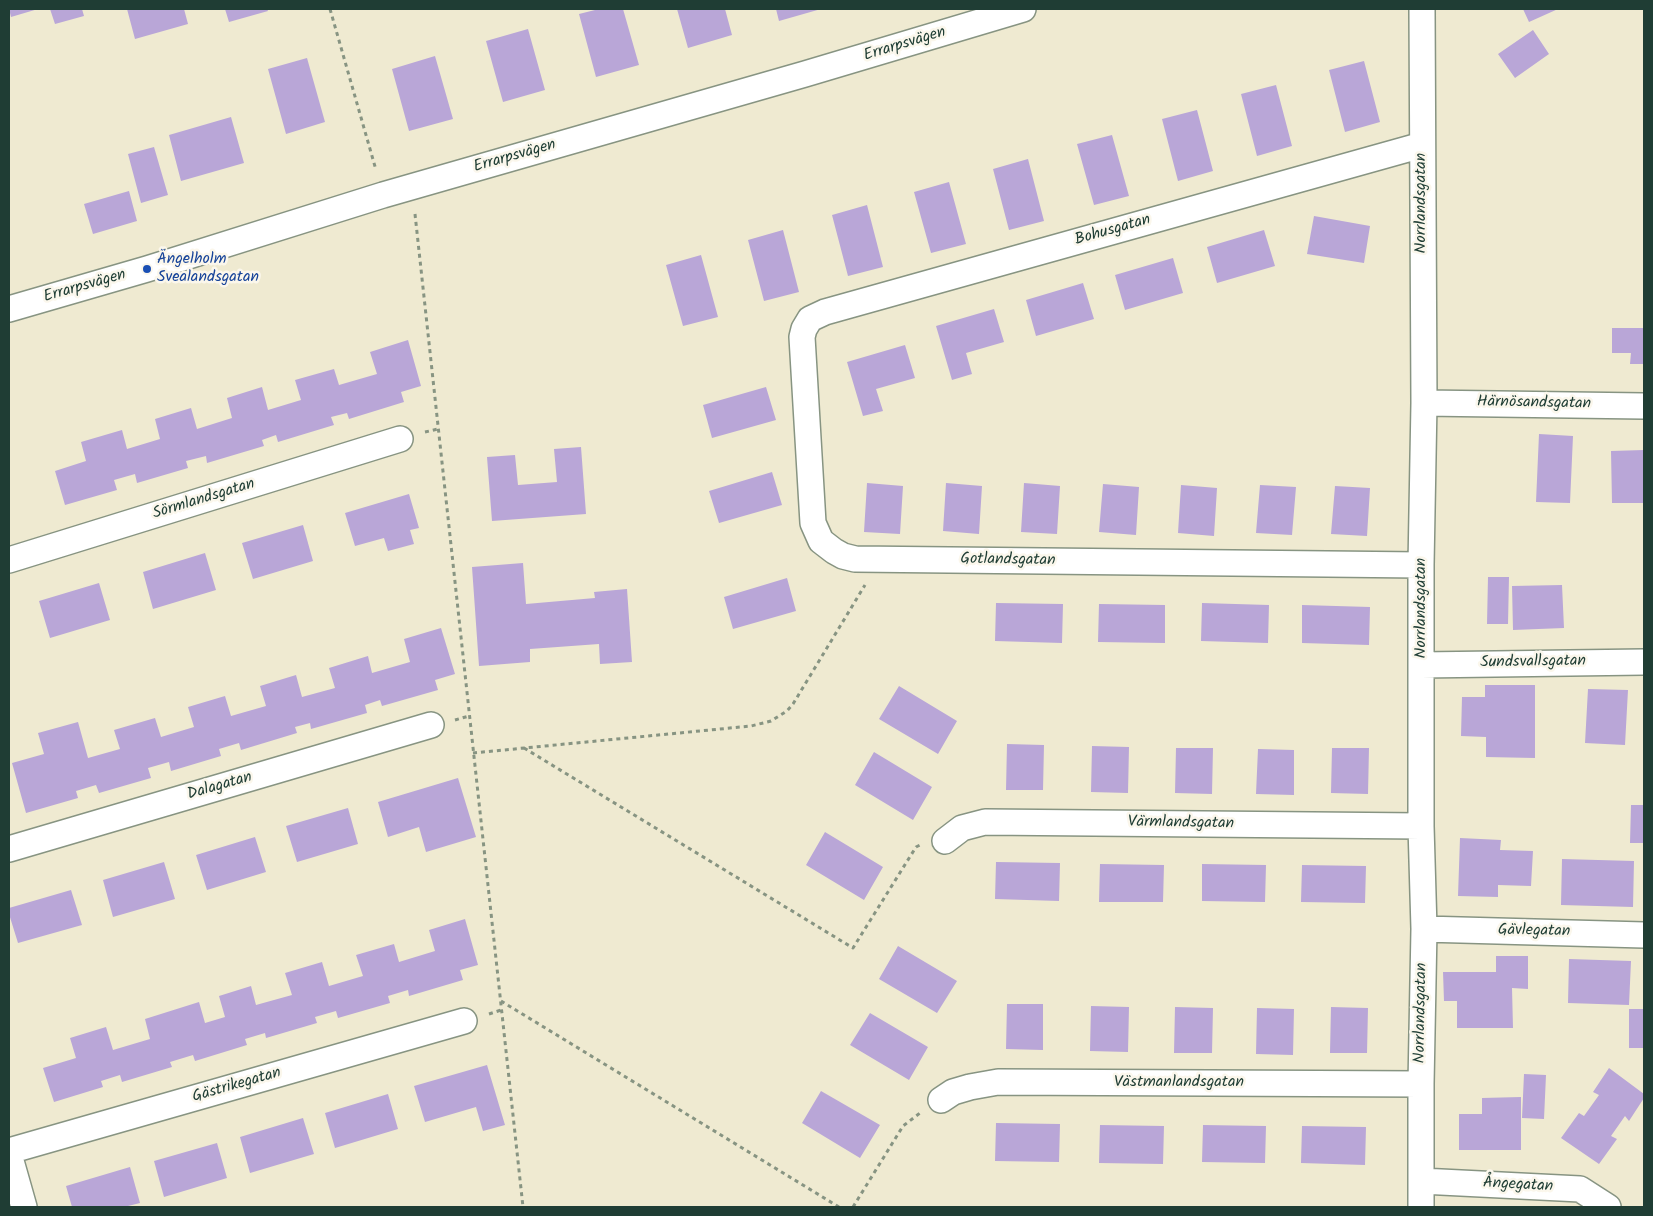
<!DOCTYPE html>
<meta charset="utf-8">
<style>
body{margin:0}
#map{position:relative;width:1653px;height:1216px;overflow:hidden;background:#efead1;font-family:Kalam,sans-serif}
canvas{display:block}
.frame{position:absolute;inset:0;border:10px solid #1f3d34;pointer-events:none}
</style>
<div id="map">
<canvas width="1653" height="1216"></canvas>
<div class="frame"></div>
</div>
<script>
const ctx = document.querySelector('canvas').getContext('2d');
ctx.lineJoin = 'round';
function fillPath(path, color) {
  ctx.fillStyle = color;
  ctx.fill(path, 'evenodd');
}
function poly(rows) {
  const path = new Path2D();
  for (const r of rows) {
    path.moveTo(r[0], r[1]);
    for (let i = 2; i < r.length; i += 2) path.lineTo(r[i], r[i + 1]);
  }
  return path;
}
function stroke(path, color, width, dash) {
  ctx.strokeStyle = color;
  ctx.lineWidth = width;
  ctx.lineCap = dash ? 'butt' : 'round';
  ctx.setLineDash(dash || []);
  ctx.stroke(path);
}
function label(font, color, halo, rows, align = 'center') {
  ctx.font = font + ' Kalam,sans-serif';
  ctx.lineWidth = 5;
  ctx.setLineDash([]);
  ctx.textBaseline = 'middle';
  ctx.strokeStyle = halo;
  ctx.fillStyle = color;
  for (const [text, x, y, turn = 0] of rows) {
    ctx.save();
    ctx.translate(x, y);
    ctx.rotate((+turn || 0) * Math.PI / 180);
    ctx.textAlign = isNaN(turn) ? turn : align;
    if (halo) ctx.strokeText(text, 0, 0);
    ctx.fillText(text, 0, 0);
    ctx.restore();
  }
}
const building = poly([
 [9,9,38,9,11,17],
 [50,9,82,9,84,16,55,24],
 [127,9,184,9,188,24,135,39],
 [225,9,267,9,268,11,229,22],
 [599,9,623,9,639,65,596,77,579,14],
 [677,9,725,9,732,35,688,48],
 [776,9,821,9,779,21],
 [1523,9,1558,9,1529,22],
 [528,29,545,90,503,102,486,41],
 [1533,30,1549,54,1515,78,1498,54],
 [435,56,453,119,409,131,392,69],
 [307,58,325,122,286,134,268,69],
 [1364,61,1380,122,1345,132,1329,70],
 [1276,85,1292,146,1257,156,1241,94],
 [1197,110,1213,171,1178,181,1162,119],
 [231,117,244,163,181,181,169,135],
 [1112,135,1129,196,1094,205,1077,144],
 [154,147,168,195,141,203,128,154],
 [1028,159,1044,221,1009,230,993,169],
 [949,182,966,244,931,253,914,192],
 [129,191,137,221,93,234,84,204],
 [867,205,883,267,848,276,832,215],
 [1314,216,1370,226,1364,263,1307,254],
 [783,230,799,292,764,301,748,240],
 [1264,230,1275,266,1217,283,1207,247],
 [701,255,718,317,683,326,666,265],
 [1173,258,1183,293,1125,310,1115,275],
 [1083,283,1094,319,1036,336,1026,300],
 [994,309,1004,342,966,353,972,374,952,380,936,326],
 [1612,328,1644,328,1644,364,1630,364,1631,353,1612,353],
 [408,340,421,386,401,392,404,402,349,419,347,413,331,417,334,425,278,442,276,435,262,440,264,446,207,463,206,456,186,461,188,468,137,483,135,474,114,480,117,490,65,505,55,471,86,461,81,442,122,430,127,449,160,439,155,419,191,408,197,429,232,418,227,398,262,387,268,410,301,400,295,380,334,369,339,385,377,374,370,352],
 [905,345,915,378,876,389,883,411,863,416,847,362],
 [766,387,776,420,712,438,703,405],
 [1539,434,1573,436,1570,503,1536,502],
 [581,447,586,514,492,521,487,457,515,455,518,485,557,482,554,449],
 [1644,450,1644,503,1612,503,1611,451],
 [772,472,782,505,719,523,709,491],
 [867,483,903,486,900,534,864,532],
 [946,483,982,486,979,534,943,531],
 [1024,483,1060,486,1057,534,1021,532],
 [1103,484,1139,487,1136,535,1099,532],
 [1181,485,1217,488,1214,536,1178,533],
 [1260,485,1296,487,1292,535,1256,533],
 [1335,486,1370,488,1367,536,1331,534],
 [409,494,419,528,410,530,414,544,388,551,384,538,355,546,345,513],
 [303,525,313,561,253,579,242,543],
 [205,553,216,590,153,609,143,572],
 [523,563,526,604,595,598,594,592,627,589,632,662,600,664,599,644,530,649,530,662,479,666,472,567],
 [1488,577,1509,577,1508,624,1487,624],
 [787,578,796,611,733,629,724,597],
 [99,583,110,620,50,638,39,601],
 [1562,585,1564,628,1513,630,1512,586],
 [996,603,1063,604,1062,643,995,641],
 [1202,603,1269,605,1268,643,1201,641],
 [1099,604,1165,605,1165,643,1098,642],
 [1302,605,1370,607,1369,645,1302,643],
 [441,628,455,674,435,680,438,690,382,706,380,700,365,705,367,713,311,729,310,723,295,727,297,733,241,750,239,743,219,749,221,756,171,771,169,762,148,768,151,778,99,793,96,785,76,791,78,798,26,813,12,763,44,754,38,733,78,722,88,758,120,749,114,730,155,718,161,737,194,727,188,707,225,696,231,716,266,706,260,686,296,675,302,697,335,688,329,668,368,656,372,673,410,662,404,639],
 [1485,685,1535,685,1535,758,1486,757,1486,737,1461,736,1462,697,1485,697],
 [899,686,957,721,938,754,879,719],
 [1588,689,1628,690,1625,745,1585,743],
 [1007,744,1044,745,1043,790,1006,790],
 [1092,746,1129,747,1128,793,1091,792],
 [1176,748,1213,748,1212,794,1175,793],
 [1332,748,1369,748,1368,794,1331,793],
 [1258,749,1294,750,1294,795,1256,794],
 [874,752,932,787,913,820,855,785],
 [458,778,476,837,426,852,419,827,388,837,378,802],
 [1631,805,1644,805,1644,843,1630,843],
 [348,808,358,844,297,862,286,826],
 [825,832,883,867,864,900,806,865],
 [255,837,266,872,207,890,196,855],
 [1460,838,1501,840,1500,850,1533,851,1531,886,1498,885,1498,897,1458,896],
 [1562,859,1634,861,1633,907,1561,905],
 [164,862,175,899,113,917,103,880],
 [996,862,1060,863,1059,901,995,899],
 [1100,864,1164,865,1163,902,1099,902],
 [1202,864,1266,865,1265,902,1202,901],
 [1302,865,1366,866,1365,903,1301,902],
 [71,890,82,925,18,943,9,914,9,908],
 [465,919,478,965,460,970,463,980,409,996,408,990,388,996,390,1003,338,1018,336,1011,315,1017,317,1023,266,1038,265,1033,245,1039,247,1045,195,1061,193,1055,170,1062,172,1067,122,1082,120,1075,101,1081,103,1087,54,1102,43,1068,76,1058,70,1038,106,1027,113,1050,150,1039,145,1019,199,1002,205,1023,225,1017,219,996,251,986,256,1005,292,995,285,973,322,962,329,986,363,976,356,955,394,944,399,962,435,951,429,930],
 [898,946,957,981,937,1013,879,979],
 [1496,956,1528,956,1528,989,1512,988,1513,1028,1457,1028,1457,1001,1444,1001,1443,972,1496,972],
 [1569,959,1631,961,1629,1005,1568,1003],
 [1007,1004,1043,1004,1043,1050,1006,1049],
 [1091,1006,1129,1007,1128,1052,1090,1051],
 [1175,1007,1213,1008,1212,1053,1174,1053],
 [1331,1007,1368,1008,1367,1053,1330,1053],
 [1257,1008,1294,1009,1293,1055,1256,1054],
 [1629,1009,1644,1009,1644,1048,1629,1048],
 [870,1013,928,1047,909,1080,850,1045],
 [487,1065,505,1125,483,1131,476,1107,425,1122,414,1086],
 [1609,1068,1644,1094,1644,1098,1629,1121,1625,1116,1611,1136,1617,1139,1599,1164,1561,1138,1579,1113,1584,1116,1599,1095,1593,1092],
 [1524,1074,1546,1075,1544,1119,1522,1118],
 [821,1091,880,1125,860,1158,802,1123],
 [388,1094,398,1129,335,1148,325,1113],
 [1521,1097,1521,1150,1459,1150,1459,1114,1482,1114,1482,1098],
 [303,1118,314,1154,250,1173,240,1137],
 [996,1123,1060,1124,1059,1162,995,1161],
 [1100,1125,1164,1126,1163,1164,1099,1163],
 [1203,1125,1266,1126,1265,1163,1202,1162],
 [1302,1126,1366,1127,1365,1165,1301,1163],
 [217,1143,227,1178,164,1197,154,1161],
 [130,1167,140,1203,124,1207,72,1207,66,1186]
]);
const path = poly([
 [330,9,376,170],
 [415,214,523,1207],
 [425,432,438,429],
 [455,720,469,716],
 [524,748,853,948,916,847,920,845],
 [473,753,751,726,771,721,787,711,793,704,865,585],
 [501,1001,839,1207],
 [489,1014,501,1010],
 [853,1207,903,1126,920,1113]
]);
const minor = poly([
 [9,309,147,269,383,195,805,74,1023,9],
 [1424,403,1644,406],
 [9,560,400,439],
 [1421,565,855,559,843,556,834,551,821,541,813,523,802,337,804,329,810,319,825,312,1422,145],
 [1421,665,1644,662],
 [945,841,962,828,985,822,1421,826],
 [9,849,431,725],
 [1424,929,1644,935],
 [941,1100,953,1092,970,1087,998,1082,1421,1084],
 [9,1151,464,1021],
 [9,1154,24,1207],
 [1421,1181,1580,1189,1608,1207],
 [1421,1207,1421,1084,1424,929,1421,826,1421,565,1424,403,1422,9]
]);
const markers = [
 [147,269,5,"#1a4fb4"]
];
const streetNames = [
 ["Errarpsvägen",905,45,-17],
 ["Errarpsvägen",515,157,-16],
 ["Norrlandsgatan",1422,203,-90],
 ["Bohusgatan",1113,231,-16],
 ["Errarpsvägen",85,287,-16],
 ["Härnösandsgatan",1534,404,1],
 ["Sörmlandsgatan",204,500,-17],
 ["Gotlandsgatan",1008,561,1],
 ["Norrlandsgatan",1422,608,-90],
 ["Sundsvallsgatan",1533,663,-1],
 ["Dalagatan",220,787,-16],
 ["Värmlandsgatan",1181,824,1],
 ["Gävlegatan",1534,932,1],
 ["Norrlandsgatan",1422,1013,-89],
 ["Västmanlandsgatan",1179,1083],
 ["Gästrikegatan",237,1086,-16],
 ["Ångegatan",1518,1186,3]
];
const transitNames = [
 ["Ängelholm",157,260],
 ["Svealandsgatan",157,278]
];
fillPath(building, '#b9a6d7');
stroke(minor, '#879482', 28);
stroke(path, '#879482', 3, [4, 4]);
stroke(minor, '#fff', 25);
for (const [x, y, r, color] of markers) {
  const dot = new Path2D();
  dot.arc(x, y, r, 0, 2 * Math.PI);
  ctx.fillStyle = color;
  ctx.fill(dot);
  stroke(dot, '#fbf7ec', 2);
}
label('16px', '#1f3d34', '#fbf7ec', streetNames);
label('16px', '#164399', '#fbf7ec', transitNames, 'left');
</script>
